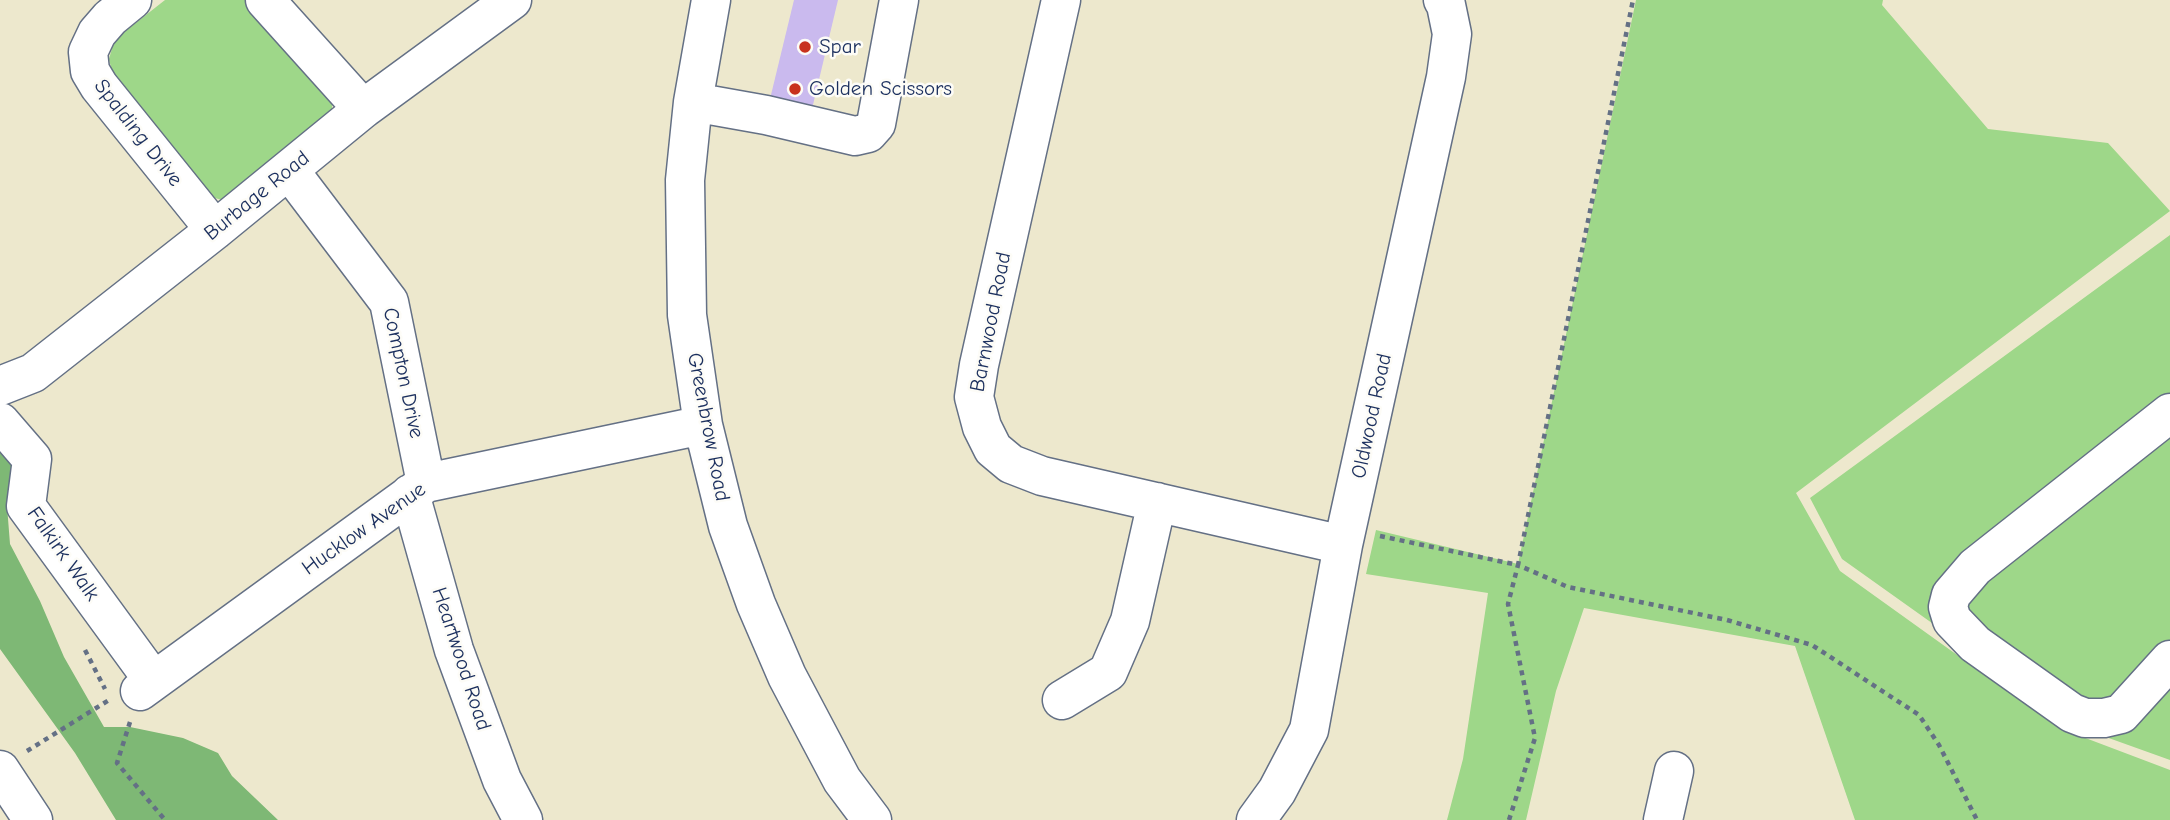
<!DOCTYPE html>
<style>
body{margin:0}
canvas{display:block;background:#ede8cd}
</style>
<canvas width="2170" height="820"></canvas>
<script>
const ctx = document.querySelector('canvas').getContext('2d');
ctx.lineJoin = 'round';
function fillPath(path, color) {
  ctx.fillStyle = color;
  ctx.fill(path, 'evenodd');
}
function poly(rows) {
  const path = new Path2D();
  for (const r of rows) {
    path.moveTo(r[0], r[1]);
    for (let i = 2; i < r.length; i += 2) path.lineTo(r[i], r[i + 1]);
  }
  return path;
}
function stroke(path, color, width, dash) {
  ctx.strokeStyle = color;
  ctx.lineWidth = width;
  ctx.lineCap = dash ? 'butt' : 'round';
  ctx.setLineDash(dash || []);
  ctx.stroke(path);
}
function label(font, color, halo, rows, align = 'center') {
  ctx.font = font + ' "Comic Neue",sans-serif';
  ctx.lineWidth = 5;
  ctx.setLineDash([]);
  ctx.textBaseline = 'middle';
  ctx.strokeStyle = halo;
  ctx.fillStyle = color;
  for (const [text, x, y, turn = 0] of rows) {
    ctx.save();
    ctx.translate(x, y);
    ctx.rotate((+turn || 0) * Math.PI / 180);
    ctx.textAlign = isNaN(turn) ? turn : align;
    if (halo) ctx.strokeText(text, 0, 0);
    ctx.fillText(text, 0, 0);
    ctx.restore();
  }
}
const green = poly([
 [165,0,252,0,332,101,332,118,229,202,215,198,119,92,113,76,109,59,113,45,123,33],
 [1636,0,1883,0,1882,5,1988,129,2108,143,2170,211,1796,493,1840,571,2059,728,2170,770,2170,820,1855,820,1795,646,1584,608,1556,691,1526,820,1447,820,1463,759,1488,593,1366,574,1376,530,1518,564],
 [2170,235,2170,760,2078,727,1842,559,1810,498]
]);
const forest = poly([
 [0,438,26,472,7,506,10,544,40,601,64,657,104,727,130,727,183,738,218,753,232,776,278,820,116,820,75,753,0,649]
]);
const building = poly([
 [794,0,838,0,812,109,770,99]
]);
const path = poly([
 [1380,536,1518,565,1633,0],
 [85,650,105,689],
 [130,722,117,763,165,820],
 [27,751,109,700],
 [1509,820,1535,738,1508,604,1518,565,1568,587,1727,620,1812,645,1919,715,1939,745,1977,820]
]);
const minor = poly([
 [132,0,110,18,97,33,88,52,90,71,99,86,215,230],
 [265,0,363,109],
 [711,0,693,102,685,180,687,315,703,425,728,526,756,604,787,676,842,780,872,820],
 [1061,0,979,365,974,397,982,427,993,449,1011,464,1042,476,1343,545],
 [693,102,766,115,855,136,868,133,876,124,899,0],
 [289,170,389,302,426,483],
 [0,386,33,373,215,230,363,109,512,0],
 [2170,413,1975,567,1951,595,1948,607,1952,620,1975,644,2072,713,2085,718,2104,718,2121,714,2170,660],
 [0,422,32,459,26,506,153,680],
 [410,494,454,650,502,780,523,820],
 [140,691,426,483,703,425],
 [1062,700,1108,672,1130,621,1157,502],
 [1256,820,1277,791,1309,730,1343,545,1446,77,1452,34,1446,5,1443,0],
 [1663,820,1674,771]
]);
const highway = poly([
 [0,770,33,820]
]);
const markers = [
 [805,47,7,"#c8321e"],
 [795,89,7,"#c8321e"]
];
const poiNames = [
 ["Spar",819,47],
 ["Golden Scissors",809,89]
];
const streetNames = [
 ["Spalding Drive",138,133,52],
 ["Burbage Road",257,196,-39],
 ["Barnwood Road",991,322,-79],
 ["Compton Drive",403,373,78],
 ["Oldwood Road",1372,416,-78],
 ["Greenbrow Road",708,427,79],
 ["Hucklow Avenue",364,529,-35],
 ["Falkirk Walk",63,554,55],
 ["Heartwood Road",461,659,72]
];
fillPath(green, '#9ed789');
fillPath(forest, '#7eb875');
fillPath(building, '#cabaee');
stroke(minor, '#647085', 41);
stroke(highway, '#647085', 41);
stroke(path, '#647085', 4.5, [5, 5]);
stroke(minor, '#fff', 38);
stroke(highway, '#fff', 38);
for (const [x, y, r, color] of markers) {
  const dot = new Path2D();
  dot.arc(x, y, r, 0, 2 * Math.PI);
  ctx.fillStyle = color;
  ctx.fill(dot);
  stroke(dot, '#fdfcf7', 2.5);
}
label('21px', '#1b2f5e', '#fdfcf7', poiNames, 'left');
label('21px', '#1b2f5e', '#fdfcf7', streetNames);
</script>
